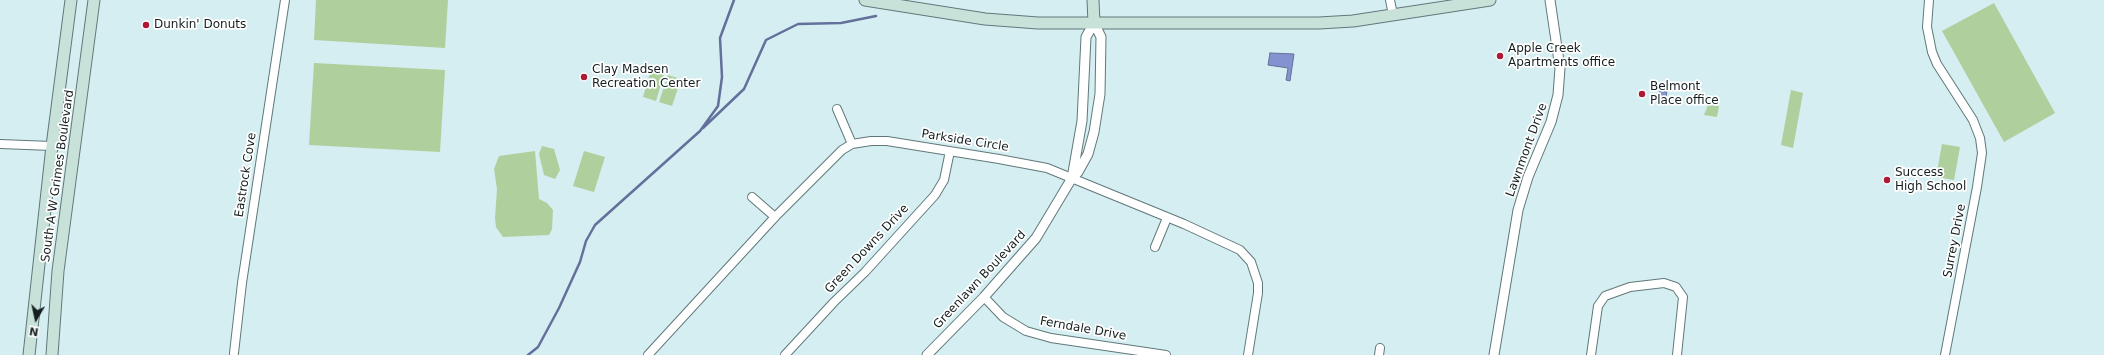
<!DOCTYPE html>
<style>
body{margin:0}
#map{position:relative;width:2104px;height:355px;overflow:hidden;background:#d4eef1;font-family:"DejaVu Sans",sans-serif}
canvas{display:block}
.north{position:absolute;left:16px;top:299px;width:40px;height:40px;-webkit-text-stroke:3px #fff;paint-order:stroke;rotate:189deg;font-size:11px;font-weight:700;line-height:16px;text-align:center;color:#151f20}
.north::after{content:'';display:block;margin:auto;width:14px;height:18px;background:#151f20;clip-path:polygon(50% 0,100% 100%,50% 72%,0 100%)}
</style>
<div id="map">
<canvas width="2104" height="355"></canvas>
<div class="north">N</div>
</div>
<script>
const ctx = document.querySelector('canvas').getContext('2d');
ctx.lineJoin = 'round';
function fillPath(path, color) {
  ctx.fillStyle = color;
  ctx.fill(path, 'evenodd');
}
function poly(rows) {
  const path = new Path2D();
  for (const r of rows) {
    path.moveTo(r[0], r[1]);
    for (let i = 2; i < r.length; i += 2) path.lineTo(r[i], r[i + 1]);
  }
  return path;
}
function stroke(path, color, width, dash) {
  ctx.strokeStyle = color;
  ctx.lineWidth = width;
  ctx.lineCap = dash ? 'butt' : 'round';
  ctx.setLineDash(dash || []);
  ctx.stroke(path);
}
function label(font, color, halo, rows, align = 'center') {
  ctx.font = font + ' "DejaVu Sans",sans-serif';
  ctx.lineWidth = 3.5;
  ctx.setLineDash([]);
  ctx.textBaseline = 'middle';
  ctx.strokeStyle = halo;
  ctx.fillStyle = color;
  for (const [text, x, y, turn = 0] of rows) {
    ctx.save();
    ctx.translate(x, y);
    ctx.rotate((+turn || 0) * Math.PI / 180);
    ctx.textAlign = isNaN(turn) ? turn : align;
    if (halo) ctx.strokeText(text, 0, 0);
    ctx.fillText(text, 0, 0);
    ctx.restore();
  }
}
const green = poly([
 [316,0,448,0,445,48,314,40],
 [1994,3,2055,113,2004,142,1942,31],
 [314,63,445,70,440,152,309,145],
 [651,70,664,74,656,101,643,97],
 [668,75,681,79,672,106,659,102],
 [1791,90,1803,93,1793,148,1781,145],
 [1708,105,1719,106,1717,117,1704,115],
 [1942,144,1960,147,1954,180,1936,177],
 [542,146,554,149,560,170,555,179,544,175,539,154],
 [535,151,539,199,547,203,553,210,552,229,549,235,503,237,496,227,495,218,497,189,494,169,497,161,499,156],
 [584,151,605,157,594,192,573,186]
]);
const water = poly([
 [1270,53,1294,54,1290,81,1286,80,1288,68,1268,65,1270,53],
 [1660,90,1667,91,1665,105,1658,104,1660,90]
]);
const stream = poly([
 [703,128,744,89,766,40,798,24,841,23,876,16],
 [528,355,538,347,559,308,580,262,586,241,595,225,700,131,718,106,722,77,720,38,734,0]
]);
const minor = poly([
 [1390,0,1393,15],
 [1929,0,1927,27,1932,52,1937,64,1973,120,1980,138,1982,153,1977,187,1945,355],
 [837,109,852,144],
 [0,144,52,146],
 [752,197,775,217],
 [1155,247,1167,218],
 [984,297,1003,317,1026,331,1051,338,1166,355],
 [234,353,242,283,285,0],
 [648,355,775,217,842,150,852,144,871,141,887,141,999,159,1047,168,1184,224,1240,250,1251,262,1258,283,1258,293,1248,355],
 [785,355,834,302,865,272,935,195,944,180,950,151],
 [1379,355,1380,348],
 [1591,355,1598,306,1605,296,1630,287,1664,283,1676,287,1683,297,1677,355]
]);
const tertiary = poly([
 [1072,178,1082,121,1086,37,1094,23],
 [927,355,984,297,1036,238,1072,178,1078,172,1088,154,1094,132,1100,94,1101,37,1094,23],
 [1494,355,1518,210,1528,177,1551,122,1558,95,1560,68,1550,0]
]);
const secondary = poly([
 [865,0,985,19,1038,23,1319,23,1353,21,1490,0],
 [1093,0,1094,23],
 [29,355,52,146,71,0],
 [52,355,58,271,94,0]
]);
const markers = [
 [146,25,4,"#ae1a36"],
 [1500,56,4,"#ae1a36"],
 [584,77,4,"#ae1a36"],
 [1642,94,4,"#ae1a36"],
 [1887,180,4,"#ae1a36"]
];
const poiNames = [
 ["Dunkin' Donuts",154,25],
 ["Apple Creek",1508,49],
 ["Apartments office",1508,63],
 ["Clay Madsen",592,70],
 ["Recreation Center",592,84],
 ["Belmont",1650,87],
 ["Place office",1650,101],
 ["Success",1895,173],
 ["High School",1895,187]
];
const streetNames = [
 ["Parkside Circle",965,141,9],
 ["Lawnmont Drive",1527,150,-70],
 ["Eastrock Cove",246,175,-81],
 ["South A W Grimes Boulevard",58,176,-82],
 ["Surrey Drive",1955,241,-79],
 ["Green Downs Drive",867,249,-47],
 ["Greenlawn Boulevard",980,280,-47],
 ["Ferndale Drive",1083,329,10]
];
fillPath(green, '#afd09c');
fillPath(water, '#8492d0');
stroke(water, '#63709b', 1);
stroke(stream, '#63709b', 2.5);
stroke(minor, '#61787a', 10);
stroke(tertiary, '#61787a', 11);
stroke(secondary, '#61787a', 13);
stroke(minor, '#fff', 8);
stroke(tertiary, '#fff', 9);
stroke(secondary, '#c8e2da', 11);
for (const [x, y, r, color] of markers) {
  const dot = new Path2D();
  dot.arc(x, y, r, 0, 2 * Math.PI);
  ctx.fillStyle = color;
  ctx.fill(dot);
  stroke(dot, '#fff', 1.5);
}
label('12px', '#151f20', '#fff', poiNames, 'left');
label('12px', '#151f20', '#fff', streetNames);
</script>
